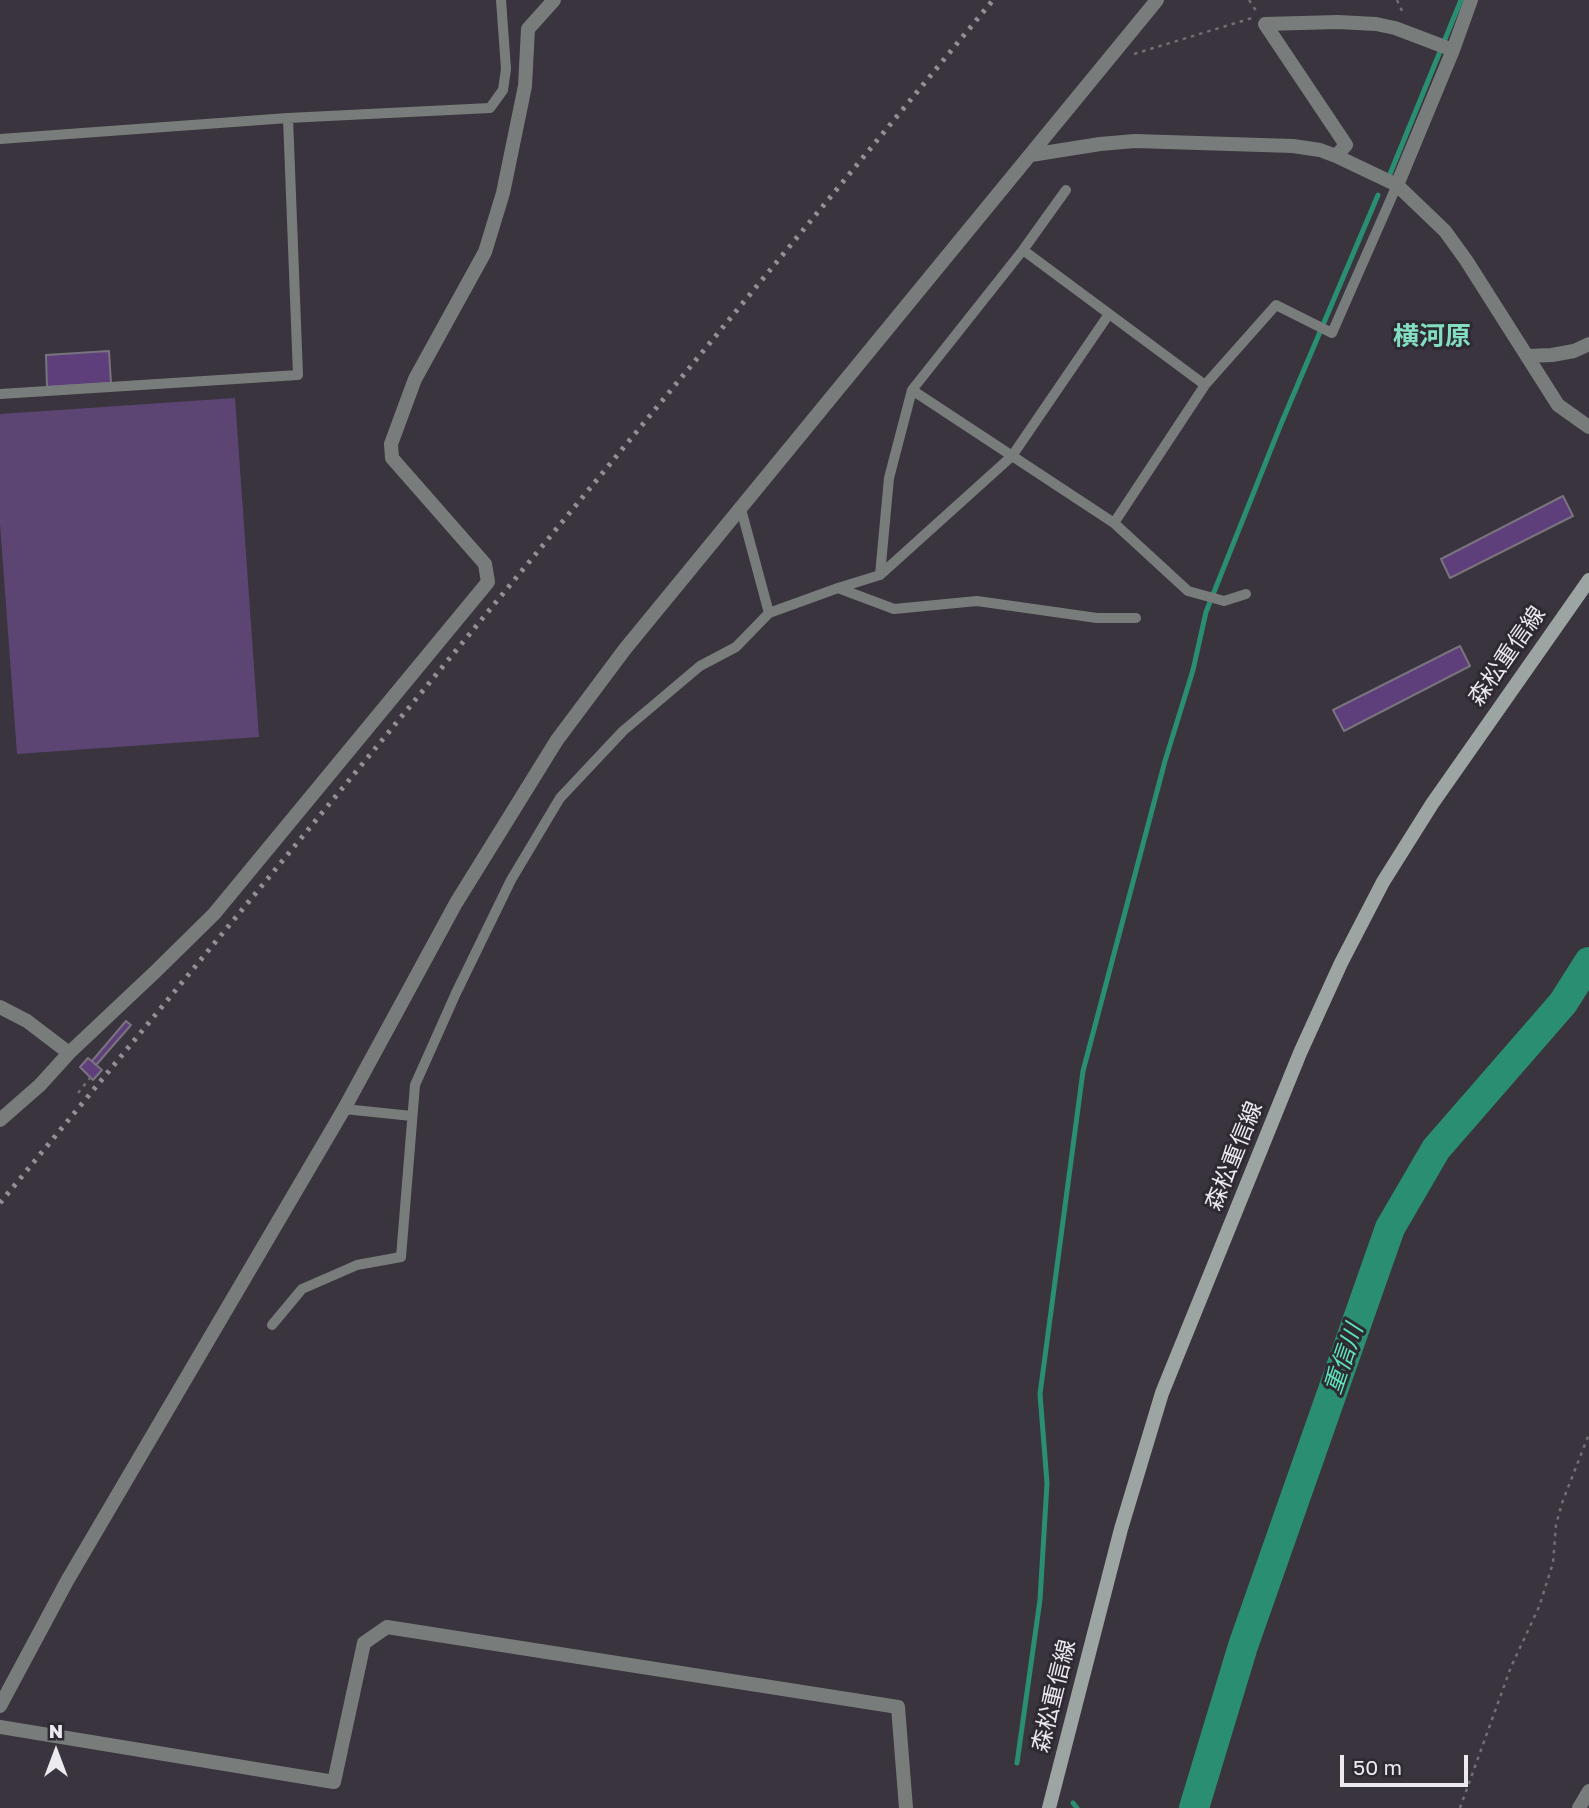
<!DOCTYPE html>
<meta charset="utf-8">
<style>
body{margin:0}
#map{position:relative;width:1589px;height:1808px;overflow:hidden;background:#39343d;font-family:"Golos Text",sans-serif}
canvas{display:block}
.north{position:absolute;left:21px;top:1717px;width:70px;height:70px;-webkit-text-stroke:5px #2e2a33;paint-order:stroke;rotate:0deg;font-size:19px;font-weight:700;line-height:28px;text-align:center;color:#ece9ef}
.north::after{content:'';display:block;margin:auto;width:24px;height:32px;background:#ece9ef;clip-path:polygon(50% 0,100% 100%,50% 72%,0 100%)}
.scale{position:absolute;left:1340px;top:1755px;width:128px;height:32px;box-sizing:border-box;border:4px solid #ece9ef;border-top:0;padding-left:9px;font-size:21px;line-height:24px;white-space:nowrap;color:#ece9ef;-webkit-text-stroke:5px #2e2a33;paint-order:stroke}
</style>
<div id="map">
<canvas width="1589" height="1808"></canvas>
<div class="north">N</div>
<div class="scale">50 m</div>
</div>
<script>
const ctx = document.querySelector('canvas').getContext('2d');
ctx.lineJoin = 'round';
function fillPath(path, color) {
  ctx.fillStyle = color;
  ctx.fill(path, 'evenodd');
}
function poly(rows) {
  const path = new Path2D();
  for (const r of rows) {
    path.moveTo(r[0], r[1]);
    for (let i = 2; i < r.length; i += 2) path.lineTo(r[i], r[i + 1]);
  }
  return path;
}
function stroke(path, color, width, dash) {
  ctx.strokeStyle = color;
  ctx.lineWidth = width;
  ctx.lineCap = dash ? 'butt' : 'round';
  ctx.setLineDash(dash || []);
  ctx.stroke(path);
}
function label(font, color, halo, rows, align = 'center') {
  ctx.font = font + ' "Golos Text","Noto Sans JP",sans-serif';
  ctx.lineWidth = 6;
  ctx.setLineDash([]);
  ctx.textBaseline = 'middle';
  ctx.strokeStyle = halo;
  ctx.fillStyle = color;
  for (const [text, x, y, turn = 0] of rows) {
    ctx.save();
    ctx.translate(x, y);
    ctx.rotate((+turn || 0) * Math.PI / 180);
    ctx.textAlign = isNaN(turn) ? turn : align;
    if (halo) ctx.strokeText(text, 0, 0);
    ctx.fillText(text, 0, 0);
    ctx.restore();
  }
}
const green = poly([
 [235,398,259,737,17,754,0,524,0,414]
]);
const stream = poly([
 [1390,174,1461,0],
 [1017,1763,1040,1600,1047,1483,1040,1394,1083,1071,1165,761,1193,670,1206,612,1281,424,1378,195],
 [1073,1803,1077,1808]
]);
const river = poly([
 [1194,1808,1243,1646,1390,1228,1436,1149,1563,1003,1589,962]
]);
const building = poly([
 [109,351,111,383,47,387,46,355,109,351],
 [1563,496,1573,516,1450,578,1441,559,1563,496],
 [1460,646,1470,666,1344,731,1333,710,1460,646],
 [126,1021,131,1025,96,1065,92,1061,126,1021],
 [88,1058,102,1070,93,1080,80,1067,88,1058]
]);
const path = poly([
 [1249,0,1257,12],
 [1397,0,1403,13],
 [1134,54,1252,18],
 [78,1093,90,1078],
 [1460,1808,1511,1667,1539,1607,1553,1563,1556,1525,1562,1503,1589,1434]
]);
const service = poly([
 [0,139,288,118,490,108,503,90,506,69,501,0],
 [1066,190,1023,250,912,390,1114,523,1188,591,1224,601,1246,594],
 [1023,250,1205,385],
 [0,394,298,375,288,118],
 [741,509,769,613],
 [1114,523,1205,385,1276,305,1332,333,1397,185],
 [880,575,889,478,912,390],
 [838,588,880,575,1012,456,1109,314],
 [344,1109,412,1116],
 [272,1325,302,1289,357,1265,401,1257,415,1085,456,993,511,880,560,798,623,731,700,666,736,647,769,613,838,588,894,609,977,601,1097,618,1136,618]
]);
const minor = poly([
 [1031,155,1100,144,1135,141,1293,146,1320,150,1336,156,1397,185,1445,231,1466,260,1558,405,1589,427],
 [1336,156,1346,145,1265,24,1338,22,1376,24,1395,28,1453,50],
 [1397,185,1453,50,1471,0],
 [1528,356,1552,355,1574,351,1589,344],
 [0,1007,27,1021,69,1053],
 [0,1120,40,1085,69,1053,155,972,214,914,488,582,485,564,392,458,391,444,415,379,485,252,503,193,525,86,528,29,554,0],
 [0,1706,67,1581,344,1109,456,903,557,740,625,649,1157,0],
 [0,1727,334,1782,364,1643,387,1627,898,1707,906,1808]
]);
const tertiary = poly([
 [1579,1808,1589,1791]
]);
const secondary = poly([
 [1049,1808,1121,1529,1162,1393,1300,1053,1341,963,1383,882,1432,804,1589,580]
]);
const rail = poly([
 [0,1203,993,0]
]);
const streetNames = [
 ["森松重信線",1507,656,-55],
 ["森松重信線",1234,1156,-68],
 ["森松重信線",1054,1696,-76]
];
const waterNames = [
 ["重信川",1344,1359,-71]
];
const quarterNames = [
 ["横河原",1432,337]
];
fillPath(green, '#5c4572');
stroke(stream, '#2a8e72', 5);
stroke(river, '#2a8e72', 30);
fillPath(building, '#5e3f7b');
stroke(building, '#78737e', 2);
stroke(path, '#726e76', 2.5, [3.5, 5]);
stroke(service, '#787d7b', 10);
stroke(minor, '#787d7b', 14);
stroke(tertiary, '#787d7b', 14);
stroke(secondary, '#9ca5a1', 14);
stroke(rail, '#938f97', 5, [3.5, 7]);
label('23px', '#ece9ef', '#2e2a33', streetNames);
label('italic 24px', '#5ee4bc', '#2e2a33', waterNames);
label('bold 26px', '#82debf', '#2e2a33', quarterNames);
</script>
